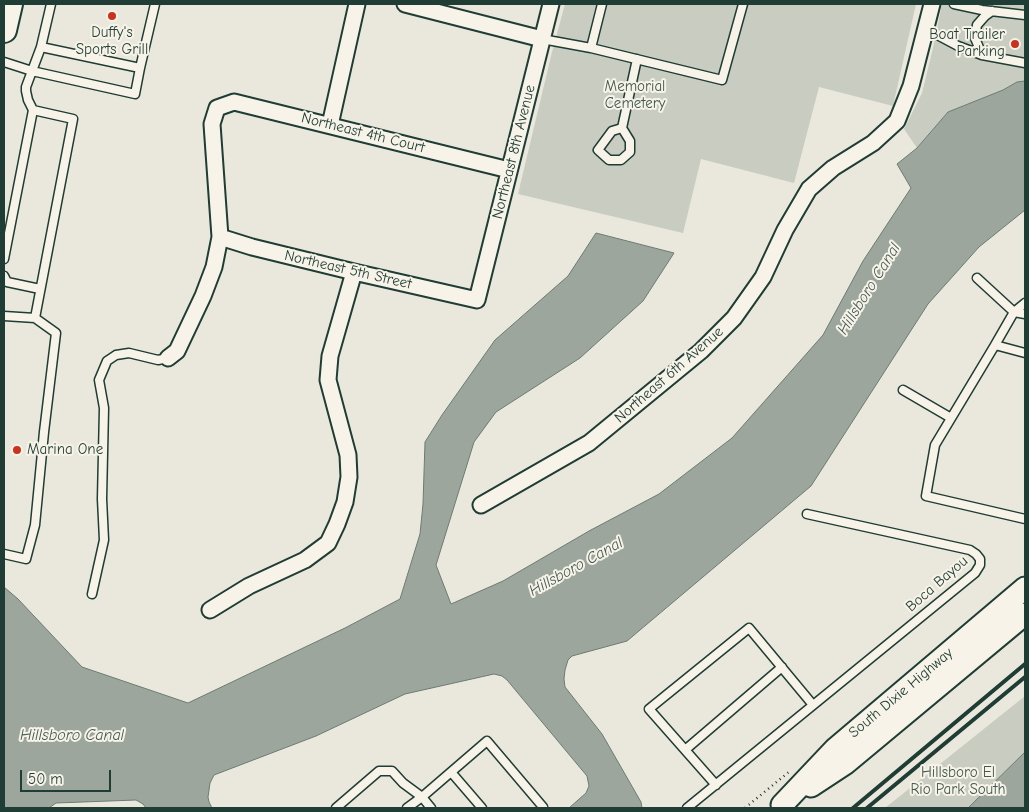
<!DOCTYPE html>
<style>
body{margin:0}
#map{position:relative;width:1029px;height:812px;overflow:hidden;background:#eae8dd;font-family:"Comic Neue",sans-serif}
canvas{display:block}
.frame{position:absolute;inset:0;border:5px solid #1f3d34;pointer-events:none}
.scale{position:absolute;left:20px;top:770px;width:91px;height:22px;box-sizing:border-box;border:2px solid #1f3d34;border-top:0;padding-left:6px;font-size:15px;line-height:18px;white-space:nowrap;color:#1f3d34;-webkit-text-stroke:4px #f7f3e8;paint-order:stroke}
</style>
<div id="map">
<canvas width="1029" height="812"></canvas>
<div class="frame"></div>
<div class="scale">50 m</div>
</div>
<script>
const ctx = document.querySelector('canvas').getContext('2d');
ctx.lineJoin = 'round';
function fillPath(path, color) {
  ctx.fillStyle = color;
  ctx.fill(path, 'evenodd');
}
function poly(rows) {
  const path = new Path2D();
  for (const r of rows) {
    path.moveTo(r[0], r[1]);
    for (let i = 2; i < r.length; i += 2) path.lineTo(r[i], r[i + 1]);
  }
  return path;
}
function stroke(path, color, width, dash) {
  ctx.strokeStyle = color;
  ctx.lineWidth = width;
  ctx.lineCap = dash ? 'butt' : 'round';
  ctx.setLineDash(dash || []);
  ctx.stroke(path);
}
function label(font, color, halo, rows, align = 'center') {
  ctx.font = font + ' "Comic Neue",sans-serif';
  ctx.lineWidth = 4;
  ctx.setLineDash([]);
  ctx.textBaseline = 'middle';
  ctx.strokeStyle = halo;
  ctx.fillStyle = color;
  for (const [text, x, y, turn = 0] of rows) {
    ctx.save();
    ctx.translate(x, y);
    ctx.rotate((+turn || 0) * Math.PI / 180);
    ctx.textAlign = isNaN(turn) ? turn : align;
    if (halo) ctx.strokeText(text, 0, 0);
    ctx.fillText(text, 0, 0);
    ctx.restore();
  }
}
const green = poly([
 [565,4,916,4,893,106,819,87,794,183,701,159,683,233,518,194,552,52],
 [942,4,1025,4,1025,81,1017,82,1003,90,948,112,917,148,904,129,922,93,933,48],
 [1025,696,1025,752,968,808,885,808]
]);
const water = poly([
 [1025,81,1025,210,979,247,928,304,811,486,627,641,572,656,568,660,565,670,564,679,565,687,602,734,641,802,642,808,569,808,586,793,589,786,587,776,507,680,502,676,494,674,405,694,316,736,214,775,210,783,208,797,209,802,212,808,146,808,143,804,136,800,56,803,49,808,4,808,4,587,18,599,82,667,188,703,345,628,400,599,420,534,423,504,425,442,442,415,495,340,568,276,596,233,674,253,643,301,580,358,496,412,474,442,436,565,451,604,503,581,589,531,659,494,732,438,823,335,863,261,911,188,897,164,917,148,948,112,1003,90,1017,82,1025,81],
 [1025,752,1025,808,968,808,1025,752]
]);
const path = poly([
 [745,808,790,771]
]);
const service = poly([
 [51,4,41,47,140,68,155,4],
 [954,4,982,10,1025,15],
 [926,29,958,46,982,55,1025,63],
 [542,39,591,48,722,80,743,4],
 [591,48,602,4],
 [982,55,975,38,977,25,985,16,992,11],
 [4,62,32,71,41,47],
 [33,110,28,100,26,91,26,87,32,71,135,94,140,68],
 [622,128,612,131,598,150,609,160,621,160,630,152,630,141,622,128,637,59],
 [4,259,33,110,73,119,35,318,4,316],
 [4,276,7,282,40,289],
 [977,278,1014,312,1025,303],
 [1025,314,1014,312,995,345,1025,353],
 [995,345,935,445,926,496,1025,519],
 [903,390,951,418],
 [4,554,26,559,35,525,44,432,56,333,35,318],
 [92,594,104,540,102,499,104,408,99,380,107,361,116,355,129,353,158,360,168,358],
 [685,750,782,667],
 [451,772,482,808],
 [716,785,649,709,749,628,813,705],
 [336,808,379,771,392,771,403,783,422,797,407,808],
 [431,808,422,797,487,741,543,807,542,808],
 [687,808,975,573,980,565,980,559,976,554,970,550,807,514]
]);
const minor = poly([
 [405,4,542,39],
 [330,125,357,4],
 [220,237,252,247,354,272,477,300,551,4],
 [168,358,177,351,203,296,214,267,220,237,212,124,217,108,234,102,509,170],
 [481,505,589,443,701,351,734,318,763,277,785,230,809,189,833,168,873,143,897,121,911,86,932,4],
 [210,610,249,586,305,560,328,543,337,524,345,502,349,477,348,455,328,380,330,356,354,272]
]);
const secondary = poly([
 [811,786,846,763,1025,614],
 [782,805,835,749,1025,588]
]);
const primary = poly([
 [4,30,10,4]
]);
const rail = poly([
 [853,808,1025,664],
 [867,808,1025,677]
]);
const markers = [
 [112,16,5,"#c8321e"],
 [1015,44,5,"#c8321e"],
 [17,450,5,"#c8321e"]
];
const poiNames = [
 ["Duffy's",112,33],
 ["Sports Grill",112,50],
 ["Boat Trailer",1005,35,"right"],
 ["Parking",1005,52,"right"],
 ["Marina One",27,450,"left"]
];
const parkNames = [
 ["Memorial",635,87],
 ["Cemetery",635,104],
 ["Hillsboro El",958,773],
 ["Rio Park South",958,790]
];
const streetNames = [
 ["Northeast 4th Court",363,133,14],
 ["Northeast 8th Avenue",514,152,-76],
 ["Northeast 5th Street",348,270,13],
 ["Northeast 6th Avenue",669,375,-41],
 ["Boca Bayou",937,584,-41],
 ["South Dixie Highway",901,693,-40]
];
const waterNames = [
 ["Hillsboro Canal",869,289,-58],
 ["Hillsboro Canal",576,567,-29],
 ["Hillsboro Canal",72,735]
];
fillPath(green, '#c8ccc1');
fillPath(water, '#9ca69c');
stroke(water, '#6a7c72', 1);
stroke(service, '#1f3d34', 11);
stroke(minor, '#1f3d34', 19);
stroke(secondary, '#1f3d34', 25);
stroke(primary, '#1f3d34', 28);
stroke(path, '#1f3d34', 2.5, [1, 4]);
stroke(service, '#f7f3e8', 8);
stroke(minor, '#f7f3e8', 15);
stroke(secondary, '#f7f3e8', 21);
stroke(primary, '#f7f3e8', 24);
stroke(rail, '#1f3d34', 4);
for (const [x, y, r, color] of markers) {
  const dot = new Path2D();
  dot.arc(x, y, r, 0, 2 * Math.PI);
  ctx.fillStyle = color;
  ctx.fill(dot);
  stroke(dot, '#f7f3e8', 2);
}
label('15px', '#1f3d34', '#f7f3e8', poiNames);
label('15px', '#415a50', '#f7f3e8', parkNames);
label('15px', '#1f3d34', '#f7f3e8', streetNames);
label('italic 16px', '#445c53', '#f7f3e8', waterNames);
</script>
